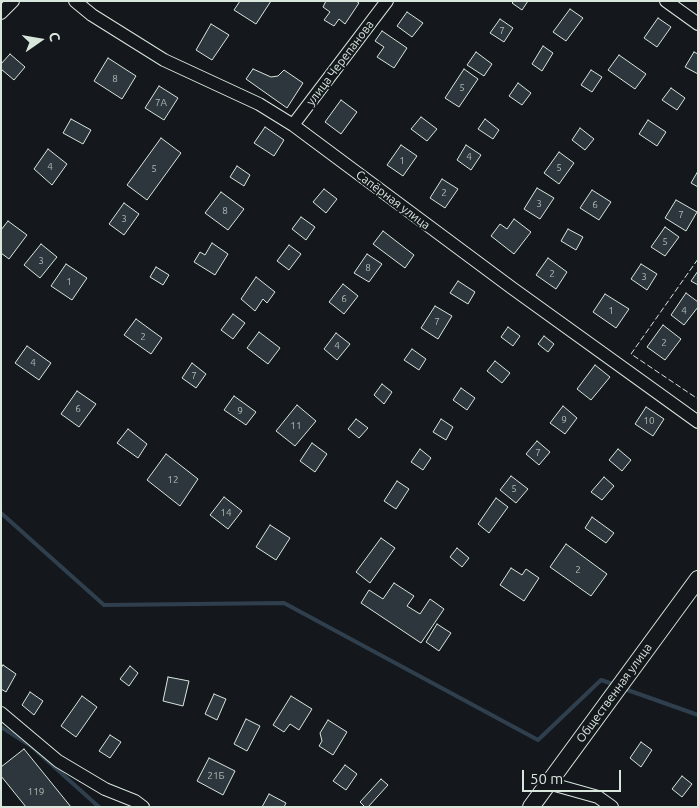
<!DOCTYPE html>
<meta charset="utf-8">
<style>
body{margin:0}
#map{position:relative;width:699px;height:808px;overflow:hidden;background:#14181c;font-family:Ubuntu,sans-serif}
canvas{display:block}
.frame{position:absolute;inset:0;border:2px solid #d8e6dc;pointer-events:none}
.north{position:absolute;left:15px;top:15px;width:50px;height:50px;-webkit-text-stroke:4px #14181c;paint-order:stroke;rotate:77deg;font-size:14px;font-weight:700;line-height:20px;text-align:center;color:#d8e6dc}
.north::after{content:'';display:block;margin:auto;width:18px;height:22px;background:#d8e6dc;clip-path:polygon(50% 0,100% 100%,50% 72%,0 100%)}
.scale{position:absolute;left:522px;top:770px;width:99px;height:22px;box-sizing:border-box;border:2px solid #d8e6dc;border-top:0;padding-left:6px;font-size:15px;line-height:18px;white-space:nowrap;color:#d8e6dc;-webkit-text-stroke:4px #14181c;paint-order:stroke}
</style>
<div id="map">
<canvas width="699" height="808"></canvas>
<div class="frame"></div>
<div class="north">С</div>
<div class="scale">50 m</div>
</div>
<script>
const ctx = document.querySelector('canvas').getContext('2d');
ctx.lineJoin = 'round';
function poly(rows) {
  const path = new Path2D();
  for (const r of rows) {
    path.moveTo(r[0], r[1]);
    for (let i = 2; i < r.length; i += 2) path.lineTo(r[i], r[i + 1]);
  }
  return path;
}
function stroke(path, color, width, dash) {
  ctx.strokeStyle = color;
  ctx.lineWidth = width;
  ctx.lineCap = dash ? 'butt' : 'round';
  ctx.setLineDash(dash || []);
  ctx.stroke(path);
}
function fillPath(path, color) {
  ctx.fillStyle = color;
  ctx.fill(path, 'evenodd');
}
function label(font, color, halo, rows, align = 'center') {
  ctx.font = font + ' Ubuntu,sans-serif';
  ctx.lineWidth = 4;
  ctx.setLineDash([]);
  ctx.textBaseline = 'middle';
  ctx.strokeStyle = halo;
  ctx.fillStyle = color;
  for (const [text, x, y, turn = 0] of rows) {
    ctx.save();
    ctx.translate(x, y);
    ctx.rotate((+turn || 0) * Math.PI / 180);
    ctx.textAlign = isNaN(turn) ? turn : align;
    if (halo) ctx.strokeText(text, 0, 0);
    ctx.fillText(text, 0, 0);
    ctx.restore();
  }
}
const stream = poly([
 [1,513,104,605,284,603,538,740,601,680,616,685],
 [622,688,698,715],
 [1,727,31,746,99,807]
]);
const building = poly([
 [240,1,271,1,256,24,234,10,240,1],
 [326,1,356,1,359,3,345,24,339,19,334,26,324,20,330,12,323,7,326,1],
 [514,1,528,1,522,10,512,3,514,1],
 [570,9,583,18,566,41,553,32,570,9],
 [407,12,423,23,412,37,397,26,407,12],
 [658,18,671,27,657,47,644,38,658,18],
 [500,19,513,28,504,42,490,33,500,19],
 [211,24,229,35,212,60,196,50,211,24],
 [382,31,407,48,394,68,377,57,384,47,375,41,382,31],
 [543,46,553,53,542,71,532,64,543,46],
 [476,52,492,64,484,76,467,65,476,52],
 [694,52,698,54,698,74,685,67,694,52],
 [10,54,25,67,14,80,1,69,1,64,10,54],
 [619,55,646,74,635,89,608,70,619,55],
 [108,58,136,76,122,99,94,81,108,58],
 [253,69,271,77,278,76,284,70,303,83,287,108,246,79,253,69],
 [464,69,478,79,459,107,445,98,464,69],
 [591,70,602,77,592,92,581,85,591,70],
 [518,83,531,93,522,105,509,96,518,83],
 [159,86,178,98,164,120,145,108,159,86],
 [671,88,685,98,677,110,662,100,671,88],
 [341,100,357,112,341,134,325,122,341,100],
 [421,117,437,129,427,141,411,129,421,117],
 [71,119,91,130,83,144,63,133,71,119],
 [485,119,499,130,493,139,478,129,485,119],
 [648,120,666,132,657,146,639,134,648,120],
 [265,127,284,140,274,156,254,143,265,127],
 [580,128,594,139,585,150,572,140,580,128],
 [161,138,181,153,147,200,127,185,161,138],
 [401,145,417,156,403,176,387,165,401,145],
 [466,145,481,155,471,170,457,160,466,145],
 [48,149,67,164,52,185,34,169,48,149],
 [559,152,574,163,559,184,544,173,559,152],
 [237,166,250,175,244,186,230,177,237,166],
 [698,171,698,187,691,183,698,171],
 [442,179,458,189,445,208,430,198,442,179],
 [537,188,554,198,540,219,524,209,537,188],
 [324,189,337,199,326,213,313,202,324,189],
 [592,190,611,202,599,220,580,208,592,190],
 [221,192,244,209,228,230,205,213,221,192],
 [676,200,697,212,686,231,665,218,676,200],
 [124,203,139,214,124,235,109,224,124,203],
 [301,217,315,227,306,240,292,229,301,217],
 [514,219,531,232,514,254,491,236,500,224,507,229,514,219],
 [8,221,27,235,9,259,1,253,1,230,8,221],
 [665,227,679,237,665,256,651,247,665,227],
 [568,229,583,237,576,250,561,241,568,229],
 [383,231,414,255,405,268,373,244,383,231],
 [212,243,228,254,215,275,194,262,200,252,205,255,212,243],
 [41,244,57,257,40,278,24,265,41,244],
 [289,245,301,254,289,270,277,261,289,245],
 [367,254,382,264,369,282,354,273,367,254],
 [548,258,567,272,556,289,536,275,548,258],
 [66,264,87,278,72,300,51,286,66,264],
 [641,264,657,274,647,290,631,279,641,264],
 [156,267,169,275,163,285,150,277,156,267],
 [698,271,698,285,691,281,698,271],
 [256,277,275,292,267,303,263,299,255,311,241,299,256,277],
 [458,281,475,292,468,304,450,293,458,281],
 [343,284,358,296,344,314,329,302,343,284],
 [686,293,698,302,698,307,684,325,671,315,686,293],
 [605,294,629,309,616,328,593,312,605,294],
 [435,306,452,316,438,339,421,328,435,306],
 [233,314,245,323,233,339,221,330,233,314],
 [136,319,162,338,151,354,124,335,136,319],
 [663,325,681,339,665,360,647,347,663,325],
 [508,327,520,336,513,346,501,337,508,327],
 [259,332,280,348,268,364,247,348,259,332],
 [336,333,350,344,337,360,324,349,336,333],
 [544,336,554,344,548,352,538,344,544,336],
 [27,346,51,363,39,380,15,363,27,346],
 [412,349,426,359,419,370,404,360,412,349],
 [495,361,510,373,502,383,487,371,495,361],
 [192,363,206,374,196,388,182,378,192,363],
 [595,365,610,377,591,400,577,389,595,365],
 [382,384,392,392,384,404,374,395,382,384],
 [461,388,475,398,467,410,453,400,461,388],
 [77,391,96,404,79,427,61,414,77,391],
 [234,396,256,412,246,425,224,410,234,396],
 [297,405,316,421,295,446,276,431,297,405],
 [563,406,577,418,565,434,550,423,563,406],
 [646,407,664,419,653,436,635,424,646,407],
 [356,419,368,428,359,438,348,429,356,419],
 [441,419,453,427,446,440,433,432,441,419],
 [128,429,147,444,138,458,117,443,128,429],
 [537,441,550,452,539,465,526,454,537,441],
 [312,443,327,454,315,472,300,461,312,443],
 [420,449,431,458,423,470,411,462,420,449],
 [618,449,631,460,622,471,609,460,618,449],
 [166,454,198,479,180,506,147,480,166,454],
 [511,476,528,489,516,503,500,490,511,476],
 [604,477,614,486,602,500,591,492,604,477],
 [397,481,409,489,396,509,384,501,397,481],
 [224,497,242,511,228,529,210,515,224,497],
 [496,498,508,507,489,533,478,524,496,498],
 [592,517,614,533,606,543,585,528,592,517],
 [270,525,290,538,276,560,256,547,270,525],
 [381,538,395,548,370,583,356,572,381,538],
 [566,544,607,574,591,596,550,567,566,544],
 [457,548,469,558,462,567,450,557,457,548],
 [511,568,522,575,526,569,539,578,524,601,500,585,511,568],
 [394,583,414,596,407,606,420,614,430,599,444,609,421,643,361,603,369,590,383,599,394,583],
 [437,624,451,633,439,651,426,642,437,624],
 [3,665,16,674,6,692,1,689,1,668,3,665],
 [130,666,138,673,129,686,120,679,130,666],
 [168,677,189,681,183,706,163,701,168,677],
 [30,692,43,701,34,715,22,705,30,692],
 [214,694,226,699,217,720,205,714,214,694],
 [82,696,97,707,76,737,61,726,82,696],
 [291,696,312,709,299,730,290,724,284,732,273,725,291,696],
 [246,719,260,726,247,751,234,744,246,719],
 [328,720,347,732,333,755,319,746,322,741,320,733,328,720],
 [110,735,121,742,110,758,99,751,110,735],
 [641,742,652,750,641,767,630,758,641,742],
 [24,749,71,807,26,807,1,776,1,767,24,749],
 [209,758,235,771,223,795,197,781,209,758],
 [345,765,357,774,346,790,333,781,345,765],
 [682,776,692,784,682,797,672,789,682,776],
 [381,779,388,785,368,807,365,807,360,802,381,779],
 [269,794,286,803,284,807,262,807,269,794]
]);
const street = poly([
 [75,1,92,15,164,60,259,104,293,125,512,288,698,422],
 [666,1,698,24],
 [1,13,13,1],
 [293,125,387,1],
 [1,713,58,761,105,789,135,801,143,807],
 [548,783,598,797,612,807]
]);
const secondary = poly([
 [531,807,698,579]
]);
const fence = poly([
 [698,259,631,354,698,399]
]);
const numberNames = [
 ["7",502,31],
 ["8",115,79],
 ["5",462,88],
 ["7А",161,103],
 ["4",469,157],
 ["1",402,161],
 ["4",50,167],
 ["5",559,168],
 ["5",154,169],
 ["2",444,193],
 ["3",539,204],
 ["6",595,205],
 ["8",225,211],
 ["7",681,215],
 ["3",124,219],
 ["5",665,242],
 ["3",41,261],
 ["8",368,268],
 ["2",552,274],
 ["3",644,277],
 ["1",69,282],
 ["6",344,299],
 ["1",611,311],
 ["4",684,311],
 ["7",437,322],
 ["2",143,337],
 ["2",664,343],
 ["4",337,346],
 ["4",33,363],
 ["7",194,376],
 ["6",78,409],
 ["9",240,411],
 ["9",564,420],
 ["10",649,421],
 ["11",296,426],
 ["7",538,453],
 ["12",173,480],
 ["5",514,489],
 ["14",226,513],
 ["2",578,570],
 ["21Б",216,776],
 ["119",36,792]
];
const streetNames = [
 ["улица Черепанова",340,63,-53],
 ["Сапёрная улица",393,200,37],
 ["Общественная улица",614,693,-54]
];
stroke(stream, '#2f3f4d', 4);
fillPath(building, '#2c363c');
stroke(building, '#d8e6dc', 1);
stroke(street, '#d8e6dc', 14);
stroke(secondary, '#d8e6dc', 18);
stroke(street, '#14181c', 12);
stroke(secondary, '#14181c', 16);
stroke(fence, '#d8e6dc', 1, [6, 2.5]);
label('10px', '#adbab4', null, numberNames);
label('12px', '#d8e6dc', '#14181c', streetNames);
</script>
